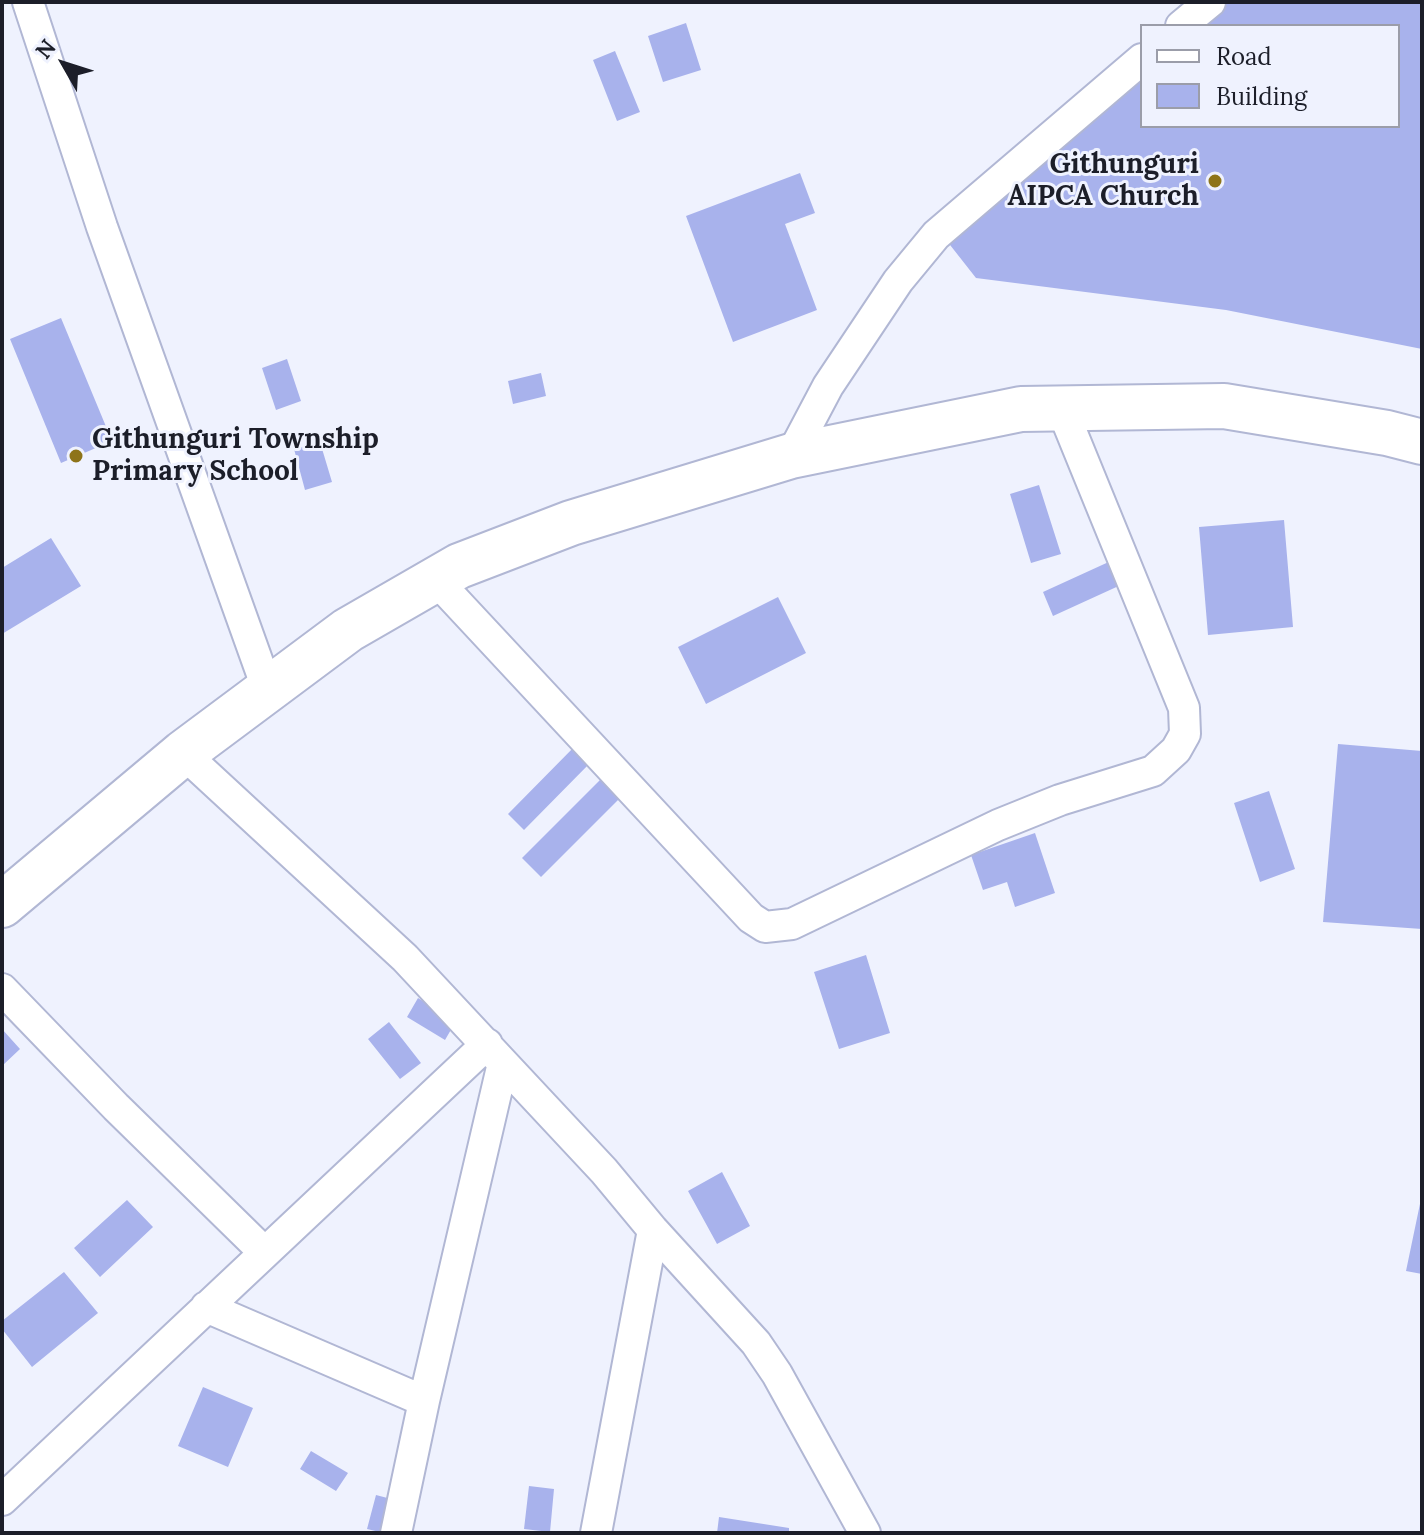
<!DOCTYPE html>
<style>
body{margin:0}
#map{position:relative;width:1424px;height:1535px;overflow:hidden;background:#eff2fe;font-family:Lora,serif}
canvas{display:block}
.frame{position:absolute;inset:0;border:4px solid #1c1e29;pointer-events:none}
.legend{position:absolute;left:1140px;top:24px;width:260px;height:104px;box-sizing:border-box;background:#eff2fe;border:2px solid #9b9da9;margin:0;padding:10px 14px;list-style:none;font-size:24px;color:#1c1e29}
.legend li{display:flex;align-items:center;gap:16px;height:40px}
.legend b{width:40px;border:2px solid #9b9da9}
.north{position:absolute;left:24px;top:24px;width:80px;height:80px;-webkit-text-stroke:6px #eff2fe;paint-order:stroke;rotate:309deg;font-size:22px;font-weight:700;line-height:32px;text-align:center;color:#1c1e29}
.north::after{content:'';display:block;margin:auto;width:28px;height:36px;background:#1c1e29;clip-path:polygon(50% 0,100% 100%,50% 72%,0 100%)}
</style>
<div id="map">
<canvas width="1424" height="1535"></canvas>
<div class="frame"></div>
<ul class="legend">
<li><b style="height:10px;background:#fff"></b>Road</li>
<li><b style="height:22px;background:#a8b2ec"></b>Building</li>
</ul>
<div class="north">N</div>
</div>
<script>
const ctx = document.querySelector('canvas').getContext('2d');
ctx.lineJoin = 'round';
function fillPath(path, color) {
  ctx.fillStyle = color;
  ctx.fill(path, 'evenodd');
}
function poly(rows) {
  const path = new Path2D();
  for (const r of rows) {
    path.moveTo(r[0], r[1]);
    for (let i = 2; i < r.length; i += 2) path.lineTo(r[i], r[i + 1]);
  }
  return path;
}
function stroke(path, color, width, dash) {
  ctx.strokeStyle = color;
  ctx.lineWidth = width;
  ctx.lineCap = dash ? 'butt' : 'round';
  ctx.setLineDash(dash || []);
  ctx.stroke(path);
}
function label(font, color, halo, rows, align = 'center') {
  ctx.font = font + ' Lora,serif';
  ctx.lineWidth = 6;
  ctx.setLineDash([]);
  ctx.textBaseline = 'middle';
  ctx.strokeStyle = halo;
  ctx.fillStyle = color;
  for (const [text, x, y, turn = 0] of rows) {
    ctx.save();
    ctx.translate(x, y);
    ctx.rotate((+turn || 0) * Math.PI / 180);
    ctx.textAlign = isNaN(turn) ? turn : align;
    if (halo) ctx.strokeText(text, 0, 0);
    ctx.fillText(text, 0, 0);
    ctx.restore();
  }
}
const building = poly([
 [1218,2,1422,2,1422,349,1226,310,976,278,943,236,1142,66,1142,126,1398,126,1398,26,1190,26],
 [686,23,701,70,663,82,648,36],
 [615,51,640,112,617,121,593,60],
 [800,173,815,213,785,224,817,310,733,342,686,216],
 [61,318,112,441,61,463,10,339],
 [287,359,301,401,276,410,262,368],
 [541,373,546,396,513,404,508,381],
 [320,442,332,482,305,490,294,449],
 [1039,485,1061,554,1031,563,1010,494],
 [1284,520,1293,627,1208,635,1199,527],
 [51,538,81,586,2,634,2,568],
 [1113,560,1123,584,1053,616,1043,592],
 [778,597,806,653,706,704,678,647],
 [1338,744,1422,751,1422,929,1323,922],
 [576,745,592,761,524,830,508,814],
 [604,776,623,795,541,877,522,858],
 [1269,791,1295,869,1260,882,1234,803],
 [1035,833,1055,893,1015,907,1007,882,983,890,971,855],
 [866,955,890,1033,839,1049,814,972],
 [418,998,456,1021,445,1040,407,1017],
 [389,1022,421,1063,400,1079,368,1039],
 [2,1029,20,1049,2,1066],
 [722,1172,750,1226,717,1244,688,1191],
 [1421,1199,1422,1200,1422,1274,1406,1271],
 [127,1200,153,1227,100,1277,74,1248],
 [64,1272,98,1313,32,1367,2,1329,2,1321],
 [203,1387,253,1408,228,1467,178,1446],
 [311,1451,348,1473,336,1491,300,1469],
 [529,1486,554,1489,550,1532,524,1529],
 [376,1495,395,1500,384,1533,367,1529],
 [719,1517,789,1528,789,1533,717,1533]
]);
const street = poly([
 [28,2,102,227,267,688],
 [1181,26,1210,2],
 [791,456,828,386,898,281,936,235,1142,59],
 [436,580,751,918,765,927,792,924,998,825,1060,800,1153,771,1176,750,1185,734,1184,708,1062,409],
 [183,753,405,958,604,1171,653,1230,756,1343,777,1374,865,1533],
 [2,989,116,1107,264,1252],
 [206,1307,424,1401],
 [2,1500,487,1044],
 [396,1533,424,1401,503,1063],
 [596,1533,653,1230]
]);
const secondary = poly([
 [2,905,183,753,348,630,459,566,571,523,791,456,1021,409,1224,406,1387,433,1422,442]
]);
const markers = [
 [1215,181,8,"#8e7419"],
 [76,456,8,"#8e7419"]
];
const poiNames = [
 ["Githunguri",1199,165],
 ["AIPCA Church",1199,197],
 ["Githunguri Township",92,440,"left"],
 ["Primary School",92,472,"left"]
];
fillPath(building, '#a8b2ec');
stroke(street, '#b1b7d4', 34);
stroke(secondary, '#b1b7d4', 48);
stroke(street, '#fff', 30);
stroke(secondary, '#fff', 44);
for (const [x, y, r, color] of markers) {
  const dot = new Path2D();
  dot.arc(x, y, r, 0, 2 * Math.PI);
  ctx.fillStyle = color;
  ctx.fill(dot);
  stroke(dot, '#eff2fe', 3);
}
label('bold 28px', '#1c1e29', '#eff2fe', poiNames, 'right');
</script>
